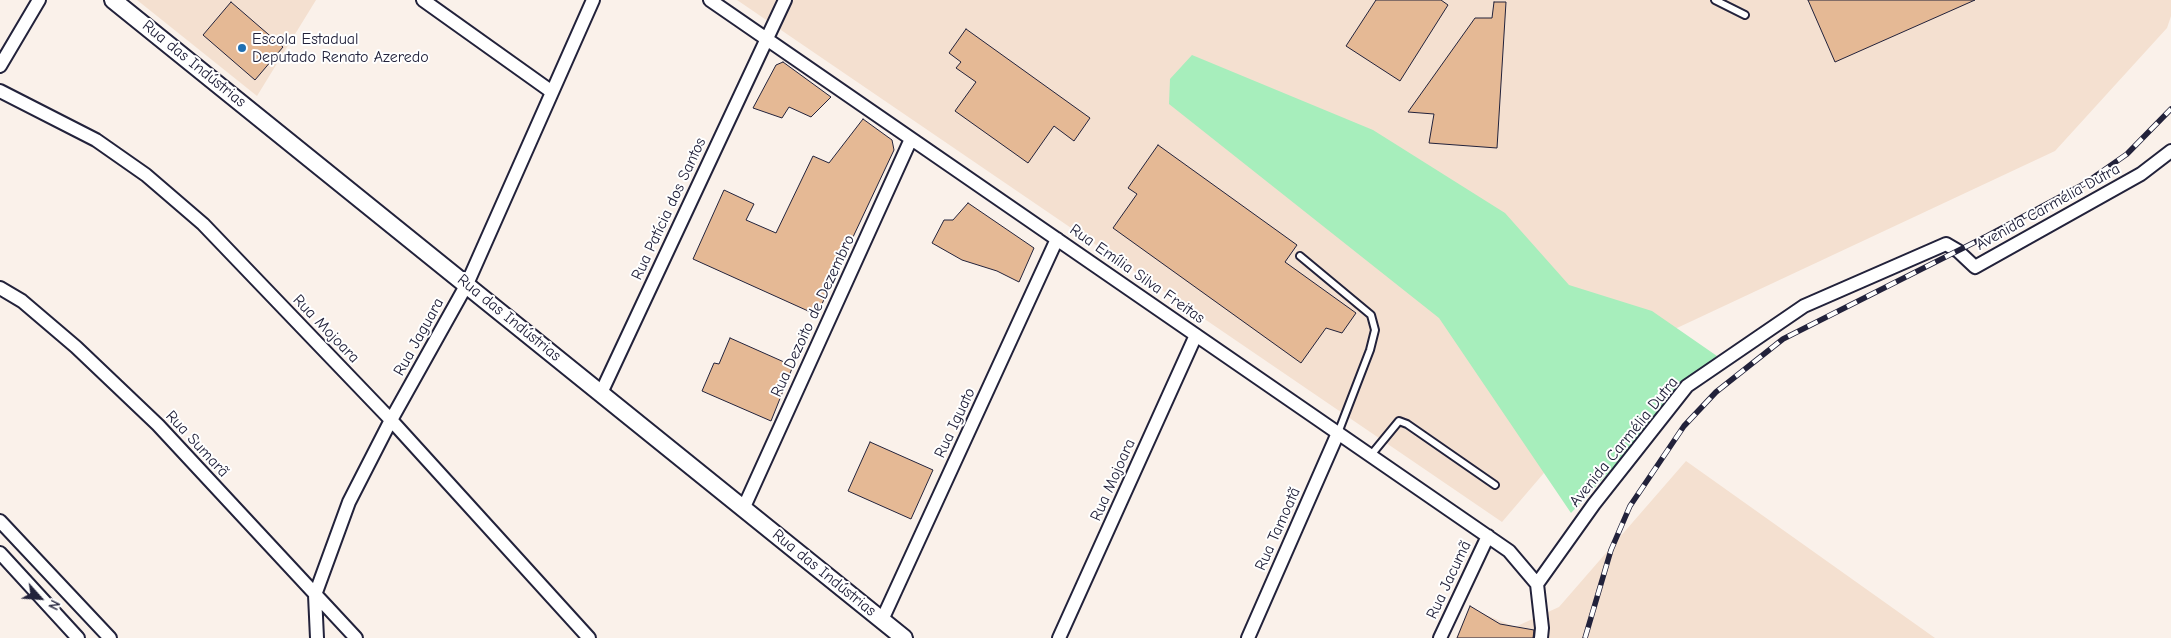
<!DOCTYPE html>
<meta charset="utf-8">
<style>
body{margin:0}
#map{position:relative;width:2171px;height:638px;overflow:hidden;background:#faf1ea;font-family:"Comic Neue",sans-serif}
canvas{display:block}
.north{position:absolute;left:15px;top:573px;width:50px;height:50px;-webkit-text-stroke:4px #fff;paint-order:stroke;rotate:116deg;font-size:14px;font-weight:700;line-height:20px;text-align:center;color:#22223b}
.north::after{content:'';display:block;margin:auto;width:18px;height:22px;background:#22223b;clip-path:polygon(50% 0,100% 100%,50% 72%,0 100%)}
</style>
<div id="map">
<canvas width="2171" height="638"></canvas>
<div class="north">N</div>
</div>
<script>
const ctx = document.querySelector('canvas').getContext('2d');
ctx.lineJoin = 'round';
function fillPath(path, color) {
  ctx.fillStyle = color;
  ctx.fill(path, 'evenodd');
}
function poly(rows) {
  const path = new Path2D();
  for (const r of rows) {
    path.moveTo(r[0], r[1]);
    for (let i = 2; i < r.length; i += 2) path.lineTo(r[i], r[i + 1]);
  }
  return path;
}
function stroke(path, color, width, dash) {
  ctx.strokeStyle = color;
  ctx.lineWidth = width;
  ctx.lineCap = dash ? 'butt' : 'round';
  ctx.setLineDash(dash || []);
  ctx.stroke(path);
}
function label(font, color, halo, rows, align = 'center') {
  ctx.font = font + ' "Comic Neue",sans-serif';
  ctx.lineWidth = 4;
  ctx.setLineDash([]);
  ctx.textBaseline = 'middle';
  ctx.strokeStyle = halo;
  ctx.fillStyle = color;
  for (const [text, x, y, turn = 0] of rows) {
    ctx.save();
    ctx.translate(x, y);
    ctx.rotate((+turn || 0) * Math.PI / 180);
    ctx.textAlign = isNaN(turn) ? turn : align;
    if (halo) ctx.strokeText(text, 0, 0);
    ctx.fillText(text, 0, 0);
    ctx.restore();
  }
}
const built = poly([
 [137,0,316,0,257,96],
 [737,0,2171,0,2171,16,2167,28,2055,151,1662,335,1502,522],
 [1686,461,1935,638,1456,638,1469,608,1515,627,1559,607]
]);
const green = poly([
 [1192,55,1373,130,1505,213,1569,285,1652,311,1717,356,1571,513,1439,318,1169,104,1170,79]
]);
const building = poly([
 [1376,0,1441,0,1448,5,1400,81,1346,46,1376,0],
 [1808,0,1975,0,1835,62,1808,0],
 [231,2,283,47,255,80,203,35,231,2],
 [1494,2,1506,2,1497,148,1429,143,1434,114,1408,112,1475,18,1492,18,1494,2],
 [966,29,1090,118,1074,141,1054,126,1028,163,955,111,976,82,956,68,961,62,949,53,966,29],
 [783,62,831,97,811,117,789,107,782,118,753,108,776,65,783,62],
 [863,119,892,140,894,150,853,237,849,235,838,260,841,262,817,315,693,259,724,190,754,204,746,220,776,233,813,156,829,163,863,119],
 [1158,145,1297,245,1285,262,1356,313,1342,333,1326,328,1301,363,1113,228,1137,194,1128,188,1158,145],
 [968,203,1034,248,1019,282,997,271,962,260,932,243,944,220,953,220,968,203],
 [730,338,793,366,771,421,702,391,714,363,719,364,730,338],
 [870,442,933,470,911,519,848,491,870,442],
 [1470,606,1500,624,1534,630,1533,638,1457,638,1470,606]
]);
const service = poly([
 [1715,0,1745,15],
 [1300,256,1371,315,1375,330,1370,350,1338,433],
 [1371,455,1399,421,1407,424,1495,485]
]);
const minor = poly([
 [423,0,552,92],
 [710,0,1509,551,1537,584],
 [0,66,39,0],
 [0,91,96,140,146,175,203,224,391,420,589,638],
 [0,288,22,301,76,347,158,425,356,638],
 [601,393,785,0],
 [744,507,911,139],
 [0,521,110,638],
 [0,553,78,638],
 [1537,584,1594,504,1687,386,1804,306,1946,244,1958,251,1975,267,2141,174,2171,151],
 [1537,584,1542,628,1541,638],
 [882,620,1057,239],
 [317,638,315,595,349,502,391,420,467,284,593,0],
 [1059,638,1196,335],
 [1248,638,1338,433],
 [1440,638,1488,536]
]);
const tertiary = poly([
 [113,0,904,638]
]);
const rail = poly([
 [1585,638,1611,550,1630,506,1684,426,1716,392,1783,339,1987,236,2084,184,2127,154,2171,109]
]);
const markers = [
 [242,48,5,"#1f6fb2"]
];
const poiNames = [
 ["Escola Estadual",252,39],
 ["Deputado Renato Azeredo",252,57]
];
const streetNames = [
 ["Rua das Indústrias",194,64,39],
 ["Avenida Carmélia Dutra",2048,207,-29],
 ["Rua Patícia dos Santos",669,209,-65],
 ["Rua Emília Silva Freitas",1137,274,35],
 ["Rua Dezoito de Dezembro",813,316,-65],
 ["Rua das Indústrias",509,318,39],
 ["Rua Mojoara",326,329,46],
 ["Rua Jaguara",419,337,-61],
 ["Rua Iguato",955,423,-65],
 ["Avenida Carmélia Dutra",1624,442,-51],
 ["Rua Sumarã",197,444,47],
 ["Rua Mojoara",1113,480,-66],
 ["Rua Tamoatã",1278,529,-66],
 ["Rua das Indústrias",824,573,39],
 ["Rua Jacumã",1449,580,-65]
];
fillPath(built, '#f4e0d0');
fillPath(green, '#a7eebc');
fillPath(building, '#e5b995');
stroke(building, '#22223b', 1);
stroke(service, '#22223b', 10);
stroke(minor, '#22223b', 16);
stroke(tertiary, '#22223b', 20);
stroke(service, '#fff', 6);
stroke(minor, '#fff', 12);
stroke(tertiary, '#fff', 16);
stroke(rail, '#22223b', 5.5);
stroke(rail, '#fff', 4, [11]);
for (const [x, y, r, color] of markers) {
  const dot = new Path2D();
  dot.arc(x, y, r, 0, 2 * Math.PI);
  ctx.fillStyle = color;
  ctx.fill(dot);
  stroke(dot, '#fff', 2);
}
label('16px', '#22223b', '#fff', poiNames, 'left');
label('16px', '#22223b', '#fff', streetNames);
</script>
